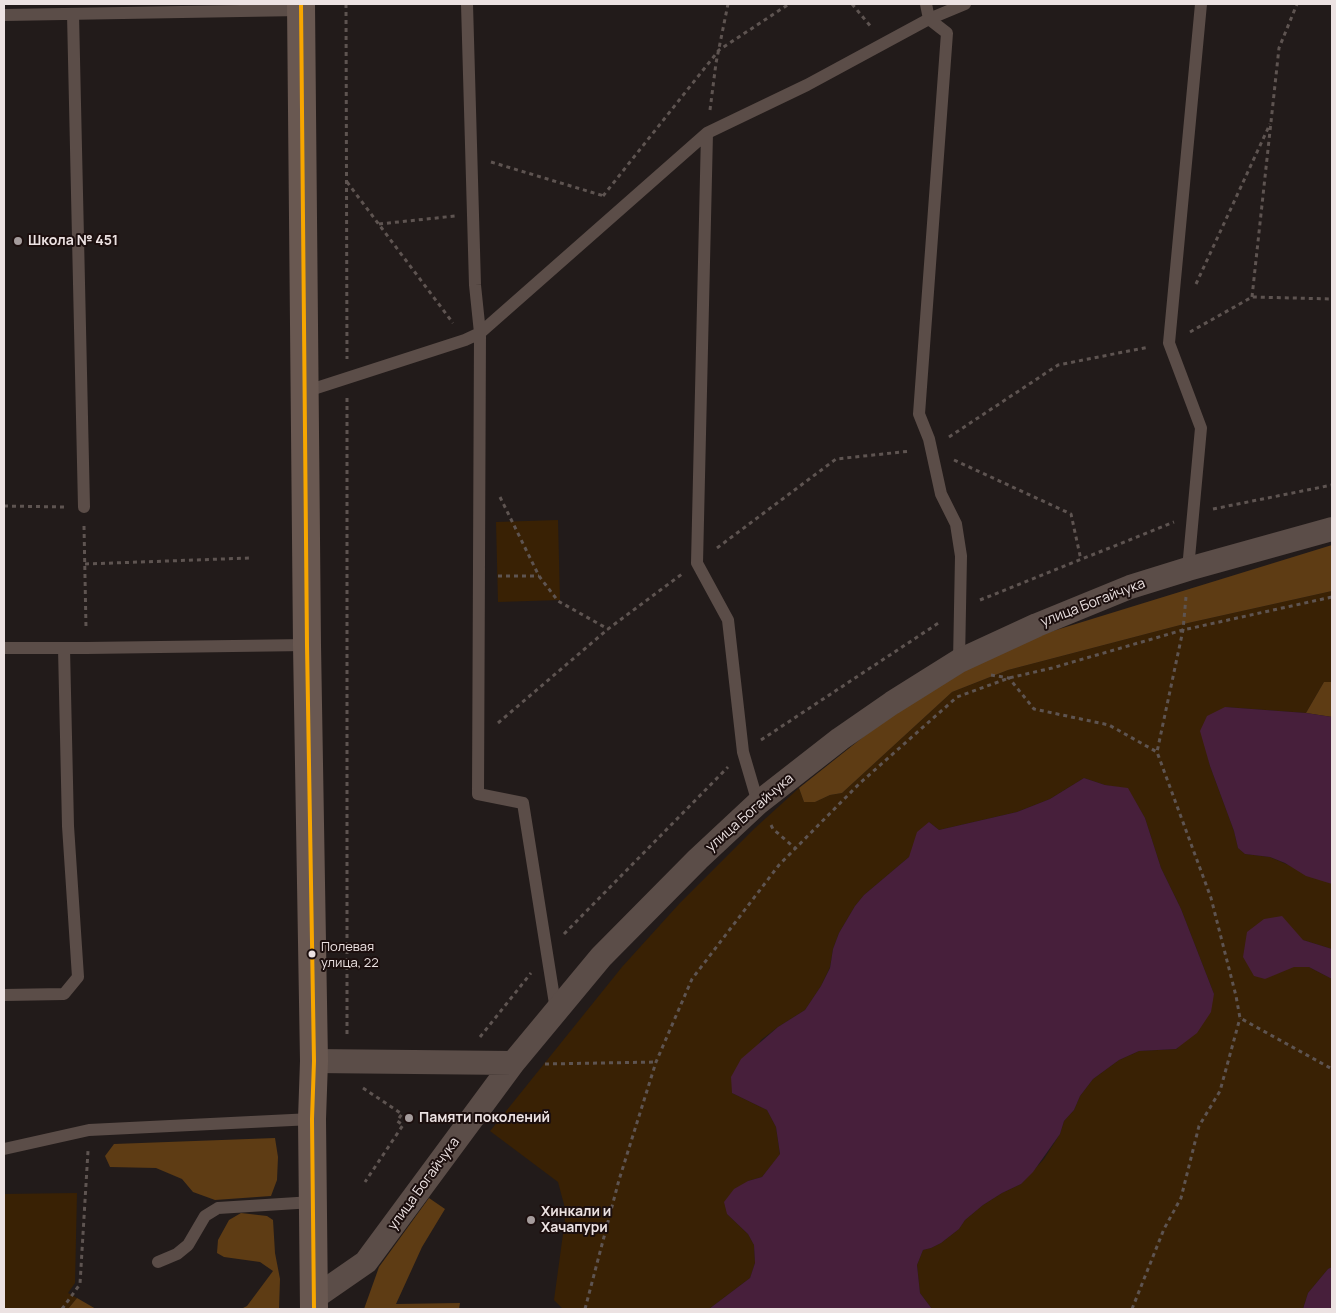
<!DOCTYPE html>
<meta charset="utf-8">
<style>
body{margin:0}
#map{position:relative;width:1336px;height:1313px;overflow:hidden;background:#221b1a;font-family:Manrope,sans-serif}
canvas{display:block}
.frame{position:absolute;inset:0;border:5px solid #ece2e2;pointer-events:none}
</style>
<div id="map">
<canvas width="1336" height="1313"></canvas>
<div class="frame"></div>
</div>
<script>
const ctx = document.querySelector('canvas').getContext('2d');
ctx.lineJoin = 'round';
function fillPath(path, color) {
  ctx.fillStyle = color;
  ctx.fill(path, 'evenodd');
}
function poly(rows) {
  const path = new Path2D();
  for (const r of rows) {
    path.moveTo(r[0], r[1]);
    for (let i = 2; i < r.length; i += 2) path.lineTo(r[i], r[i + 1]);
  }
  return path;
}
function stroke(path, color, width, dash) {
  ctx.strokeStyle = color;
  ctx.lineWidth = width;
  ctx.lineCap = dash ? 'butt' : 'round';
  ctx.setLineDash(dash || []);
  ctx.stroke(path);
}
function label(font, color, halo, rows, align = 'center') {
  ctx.font = font + ' Manrope,sans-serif';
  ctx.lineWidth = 4;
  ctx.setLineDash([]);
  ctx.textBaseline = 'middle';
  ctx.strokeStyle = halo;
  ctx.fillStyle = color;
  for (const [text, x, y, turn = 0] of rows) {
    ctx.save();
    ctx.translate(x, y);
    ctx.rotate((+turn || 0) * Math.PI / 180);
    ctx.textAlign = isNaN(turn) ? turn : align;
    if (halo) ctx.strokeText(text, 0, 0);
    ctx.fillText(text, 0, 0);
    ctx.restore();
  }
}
const green = poly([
 [558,520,560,600,498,602,496,522],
 [1332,591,1332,682,1324,682,1306,713,1225,707,1206,749,1210,766,1234,831,1238,848,1245,854,1270,857,1332,884,1332,949,1303,940,1294,967,1309,967,1332,979,1332,1267,1328,1269,1308,1293,1303,1309,932,1309,920,1293,917,1265,923,1250,931,1248,941,1243,959,1229,965,1220,983,1205,1002,1193,1021,1184,1044,1159,1060,1134,1064,1121,1074,1110,1080,1096,1093,1079,1119,1060,1139,1051,1177,1049,1214,994,1181,909,1161,868,1145,818,1128,789,1105,785,1084,778,1050,799,1017,812,939,830,929,822,909,857,864,895,855,906,839,933,833,949,830,967,821,986,805,1010,778,1027,761,1040,732,1093,767,1110,776,1127,780,1155,762,1177,748,1181,727,1214,748,1234,754,1245,755,1263,750,1278,709,1309,563,1309,554,1300,566,1212,558,1182,490,1131,622,967,679,904,755,828,799,788,804,802,815,802,830,795,842,793,952,692,1008,670,1188,623],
 [77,1193,75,1283,68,1293,77,1298,68,1309,4,1309,4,1194]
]);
const forest = poly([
 [1332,545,1332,591,1188,623,1008,670,952,692,842,793,830,795,815,802,804,802,799,788,916,695,1014,643],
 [1324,682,1332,682,1332,717,1306,713],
 [275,1138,278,1157,277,1180,271,1196,215,1200,193,1192,182,1179,156,1168,110,1167,105,1156,114,1144],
 [429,1198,445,1209,422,1247,396,1304,460,1303,459,1309,364,1309,379,1267],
 [241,1213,267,1216,273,1220,275,1253,280,1279,279,1309,241,1309,247,1306,273,1271,260,1262,224,1257,217,1253,218,1240,229,1220],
 [77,1298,96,1309,68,1309]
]);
const water = poly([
 [1225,707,1306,713,1332,717,1332,884,1306,876,1285,863,1270,857,1245,854,1238,848,1234,831,1210,766,1200,731,1207,716],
 [1084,778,1105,785,1128,788,1145,818,1161,868,1181,909,1214,994,1211,1012,1197,1033,1176,1049,1139,1051,1119,1060,1093,1079,1080,1096,1074,1110,1064,1121,1060,1134,1033,1172,1021,1184,1002,1193,983,1205,965,1220,959,1229,941,1243,931,1248,923,1250,917,1265,920,1293,932,1309,709,1309,750,1278,755,1263,754,1245,748,1234,727,1214,724,1202,734,1189,748,1181,762,1177,780,1154,776,1127,767,1110,732,1093,731,1077,741,1059,778,1027,805,1010,821,986,830,968,833,949,839,933,855,906,864,895,909,857,917,832,929,822,939,830,1017,812,1050,799],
 [1282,916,1303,940,1332,949,1332,979,1309,967,1294,967,1265,979,1254,976,1243,957,1247,932,1264,919],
 [1332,1267,1332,1309,1303,1309,1308,1293,1328,1269]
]);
const path = poly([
 [346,4,347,359],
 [852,4,872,28],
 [710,110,716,63,728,4],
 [491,162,604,196],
 [347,182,453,323],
 [603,196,719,50,789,4],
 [379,224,455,216],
 [1196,284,1270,124],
 [1252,297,1279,48,1297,4],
 [1190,332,1252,297,1332,299],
 [347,398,347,1036],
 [949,437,1058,365,1149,347],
 [954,460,1071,514,1081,560],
 [500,497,539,576,558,601,608,629,682,574],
 [4,506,64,507],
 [1213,509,1332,485],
 [84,526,86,628],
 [717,548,836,459,911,451],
 [85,564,250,558],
 [498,576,539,576],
 [1186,597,1183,630,1157,752,1211,898,1236,996,1240,1018,1332,1069],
 [980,600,1174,522],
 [991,675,1009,678,1034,709,1109,725,1157,752],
 [498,723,608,629],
 [761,740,940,622],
 [771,825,773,829,796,849],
 [564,934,728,767],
 [480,1037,531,973],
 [545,1064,656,1062],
 [363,1088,402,1114,397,1121,403,1125,365,1182],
 [62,1309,80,1284,88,1151],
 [585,1309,619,1180,656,1062,692,979,779,865,860,783,957,697,1009,678,1052,668,1183,630,1332,597],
 [1132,1309,1164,1229,1181,1198,1199,1126,1220,1091,1240,1018]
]);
const lane = poly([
 [467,4,475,285,480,333,478,794,523,803,556,1010],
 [926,4,929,19,947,33,919,414,929,439,941,494,956,524,961,556,959,661],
 [73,14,84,507],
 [4,15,301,10],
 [707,133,697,563,728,620,743,752,758,803],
 [304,392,465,340,480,333,707,133,807,85,929,19,965,4],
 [1188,569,1201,428,1169,343,1201,4],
 [4,648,86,648,307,645],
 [4,995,64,994,78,977,68,826,64,648],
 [4,1149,89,1130,312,1119],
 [158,1262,177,1254,188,1245,205,1216,218,1208,313,1202]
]);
const street = poly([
 [314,1061,513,1063],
 [314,1298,366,1262,513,1063,601,957,698,859,758,803,840,739,892,703,959,661,1037,625,1130,587,1188,569,1332,529]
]);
const secondary = poly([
 [301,4,307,645,314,1061,312,1119,314,1309]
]);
const bus1 = poly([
 [301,4,307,645,314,1061,312,1119,314,1309]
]);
const markers = [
 [18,241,5,"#a59c9c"],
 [312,954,4.5,"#ece2e2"],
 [409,1118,5,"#a59c9c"],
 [531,1220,5,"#a59c9c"]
];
const busNames = [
 ["Полевая",321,947],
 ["улица, 22",321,963]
];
const poiNames = [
 ["Школа № 451",28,241],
 ["Памяти поколений",419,1118],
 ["Хинкали и",541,1212],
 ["Хачапури",541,1228]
];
const streetNames = [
 ["улица Богайчука",1093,603,-21],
 ["улица Богайчука",750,813,-41],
 ["улица Богайчука",424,1184,-54]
];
fillPath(green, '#392104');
fillPath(forest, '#5e3c14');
fillPath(water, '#471f3b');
stroke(path, '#5e5451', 3, [4, 4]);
stroke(lane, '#5b4d48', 12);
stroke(street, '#5b4d48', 24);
stroke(secondary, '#695851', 28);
stroke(bus1, '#f7a600', 4);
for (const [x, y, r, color] of markers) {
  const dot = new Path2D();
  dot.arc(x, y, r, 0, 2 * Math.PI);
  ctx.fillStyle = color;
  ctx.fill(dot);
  stroke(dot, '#1c0f0e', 2);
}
label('13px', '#ece2e2', '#1c0f0e', busNames, 'left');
label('bold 14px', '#ece2e2', '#1c0f0e', poiNames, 'left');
label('14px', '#ece2e2', '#1c0f0e', streetNames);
</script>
